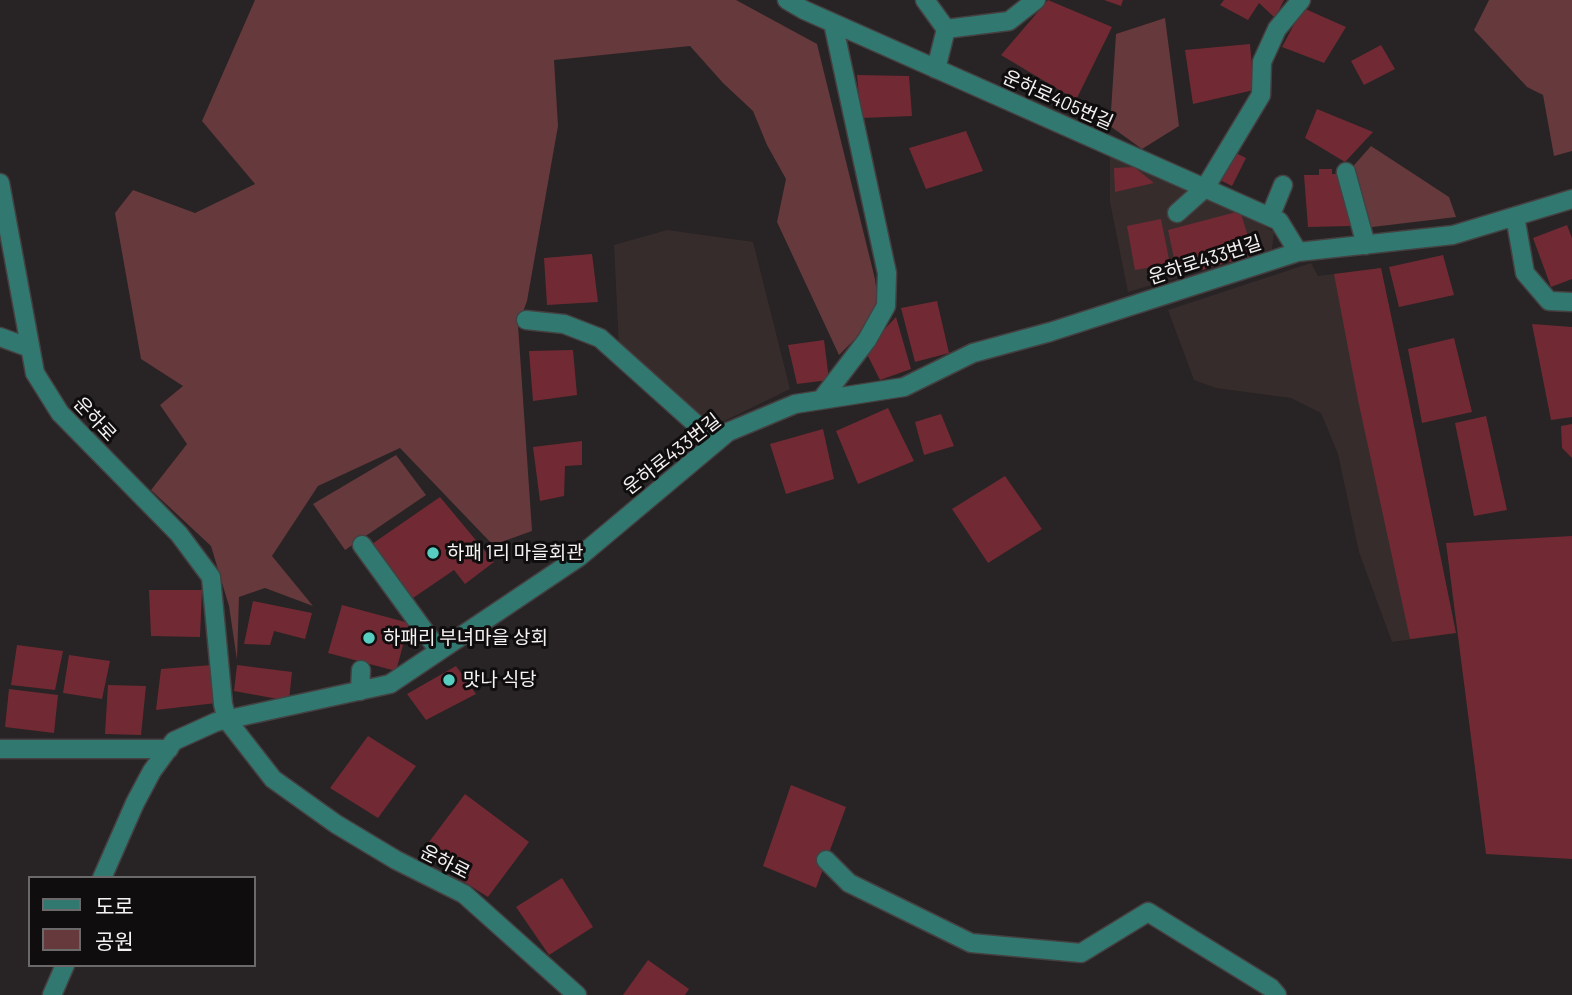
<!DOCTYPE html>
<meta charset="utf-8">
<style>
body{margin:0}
#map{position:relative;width:1572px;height:995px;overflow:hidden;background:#282324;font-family:Barlow,"Noto Sans KR",sans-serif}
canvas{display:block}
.legend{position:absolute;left:28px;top:876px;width:228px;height:91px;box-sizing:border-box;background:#0f0d0d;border:2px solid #6b6969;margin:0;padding:9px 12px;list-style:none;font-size:21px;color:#f5f2f2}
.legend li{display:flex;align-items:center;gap:14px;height:35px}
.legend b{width:35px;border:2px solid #6b6969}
</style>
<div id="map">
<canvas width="1572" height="995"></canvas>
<ul class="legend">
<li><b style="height:9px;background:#317970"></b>도로</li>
<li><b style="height:19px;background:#66393c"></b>공원</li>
</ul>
</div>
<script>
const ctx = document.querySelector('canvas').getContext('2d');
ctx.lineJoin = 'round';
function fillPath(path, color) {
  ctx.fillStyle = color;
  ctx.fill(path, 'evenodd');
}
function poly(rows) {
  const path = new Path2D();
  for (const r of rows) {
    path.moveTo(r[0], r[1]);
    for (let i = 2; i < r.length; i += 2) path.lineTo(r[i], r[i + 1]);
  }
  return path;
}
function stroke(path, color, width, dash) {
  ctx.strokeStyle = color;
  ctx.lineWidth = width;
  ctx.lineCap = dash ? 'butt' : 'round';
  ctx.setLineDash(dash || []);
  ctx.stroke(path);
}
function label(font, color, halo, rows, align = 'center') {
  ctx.font = font + ' Barlow,"Noto Sans KR",sans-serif';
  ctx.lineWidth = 6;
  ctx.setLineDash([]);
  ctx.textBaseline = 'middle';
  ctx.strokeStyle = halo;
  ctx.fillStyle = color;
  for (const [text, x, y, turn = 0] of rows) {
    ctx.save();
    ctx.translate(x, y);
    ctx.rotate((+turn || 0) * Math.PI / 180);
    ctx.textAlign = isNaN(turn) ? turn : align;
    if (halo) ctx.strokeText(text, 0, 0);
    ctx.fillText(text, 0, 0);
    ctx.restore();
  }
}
const built = poly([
 [1110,154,1257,221,1274,232,1272,249,1128,292,1110,202],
 [667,230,753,242,790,389,714,426,619,347,614,245],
 [1311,263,1318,276,1381,268,1456,633,1392,642,1359,552,1338,454,1321,413,1291,398,1216,388,1194,380,1168,310]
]);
const green = poly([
 [255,0,736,0,817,44,875,279,878,303,857,337,839,355,777,222,786,179,767,145,753,111,723,83,690,46,554,60,558,126,527,301,518,325,532,531,493,545,400,448,318,486,272,556,313,606,265,588,239,597,237,660,229,606,211,546,151,490,187,444,160,405,183,386,141,359,115,213,133,190,195,213,255,184,202,121],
 [1489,0,1572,0,1572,151,1554,156,1543,95,1527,87,1474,30],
 [1165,18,1179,126,1142,149,1110,126,1116,34],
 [1371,146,1449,197,1456,217,1364,228,1348,172],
 [396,455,426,495,345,550,313,504]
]);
const building = poly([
 [1048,0,1112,27,1076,100,1001,55],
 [1104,0,1123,0,1121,6],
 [1224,0,1284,0,1275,18,1259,3,1248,20,1220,5],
 [1303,8,1346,27,1324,63,1282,47],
 [1250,44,1254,90,1193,104,1185,50],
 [1381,45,1395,69,1364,85,1351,61],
 [857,75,909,76,912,116,861,118],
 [1317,109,1373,132,1345,162,1305,138],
 [966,131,983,171,926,189,909,148],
 [1234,152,1246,158,1232,186,1218,179],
 [1134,167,1154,183,1115,192,1114,168],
 [1319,169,1332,169,1332,174,1344,174,1350,226,1308,227,1304,175,1319,175],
 [1240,211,1254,255,1178,277,1168,230],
 [1161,219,1170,264,1135,270,1127,226],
 [1567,225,1572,238,1572,279,1551,287,1533,238],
 [592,254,598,302,547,305,544,258],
 [1443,255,1454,295,1399,307,1389,267],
 [1381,268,1407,391,1456,633,1410,639,1358,400,1334,274],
 [937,301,949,353,915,362,901,308],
 [896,317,911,369,880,380,865,350],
 [1532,324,1572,327,1572,417,1551,420],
 [1454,338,1472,412,1422,423,1408,349],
 [824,340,829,380,797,384,788,345],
 [573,350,577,395,533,401,529,351],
 [888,408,914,461,858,484,836,431],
 [941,414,954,446,924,455,915,422],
 [1486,416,1507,510,1474,516,1455,423],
 [1572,424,1572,458,1562,448,1561,426],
 [823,429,834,479,786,494,770,444],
 [582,441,582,465,565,466,564,496,540,501,533,447],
 [1005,476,1042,529,988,563,952,509],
 [440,497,494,562,465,584,454,570,413,598,372,544],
 [1572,536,1572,859,1486,854,1446,543],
 [149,590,202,590,200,637,151,636],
 [253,601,312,613,305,639,274,631,270,645,244,644],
 [342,605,409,623,396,671,328,653],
 [17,645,63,651,55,690,11,685],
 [69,655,110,661,102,699,63,693],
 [212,665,216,703,156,710,161,669],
 [237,665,292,672,289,701,234,691],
 [456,666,476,694,426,720,407,694],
 [108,685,146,686,141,735,105,734],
 [9,689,58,695,54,733,5,727],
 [368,736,416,766,378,818,330,788],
 [791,785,846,807,816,888,763,866],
 [465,794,529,842,488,897,420,854],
 [562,878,593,927,549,955,516,907],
 [648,960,689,989,685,995,623,995]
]);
const minor = poly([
 [787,0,804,10,1279,221,1298,252],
 [925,0,946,29,936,69],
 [946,29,1009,21,1036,0],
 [1346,172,1366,245],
 [0,183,35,373,60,413,179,534,211,577,223,704,227,720,273,779,336,824,396,860,464,894,577,995],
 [1177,213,1205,188,1261,95,1262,62,1277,29,1301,0],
 [1515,216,1525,273,1549,301,1572,302],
 [1270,217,1283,185],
 [526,320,564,324,600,338,716,442],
 [0,337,30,348],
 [821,400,867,340,886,306,887,273,833,23],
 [362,545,439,651],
 [360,691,361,670],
 [0,749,169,749],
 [826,860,849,883,971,943,1081,953,1148,912,1271,988,1277,995],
 [102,878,135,803,152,771,174,741,216,722,390,684,579,557,728,432,795,404,904,387,973,353,1050,332,1298,252,1453,235,1572,199],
 [52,995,65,965]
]);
const markers = [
 [433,553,7,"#58cec0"],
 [369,638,7,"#58cec0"],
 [449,680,7,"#58cec0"]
];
const streetNames = [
 ["운하로405번길",1058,100,24],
 ["운하로433번길",1205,260,-18],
 ["운하로",95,419,47],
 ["운하로433번길",672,454,-38],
 ["운하로",445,862,27]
];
const poiNames = [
 ["하패 1리 마을회관",447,553],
 ["하패리 부녀마을 상회",383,638],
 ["맛나 식당",463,680]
];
fillPath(built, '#372c2c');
fillPath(green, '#66393c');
fillPath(building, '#712a33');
stroke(minor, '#454041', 21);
stroke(minor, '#317970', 18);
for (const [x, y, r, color] of markers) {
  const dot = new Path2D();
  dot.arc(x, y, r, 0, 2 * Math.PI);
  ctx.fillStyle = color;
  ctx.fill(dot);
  stroke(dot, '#0f0d0d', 2.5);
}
label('19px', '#f5f2f2', '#0f0d0d', streetNames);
label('19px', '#f5f2f2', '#0f0d0d', poiNames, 'left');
</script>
